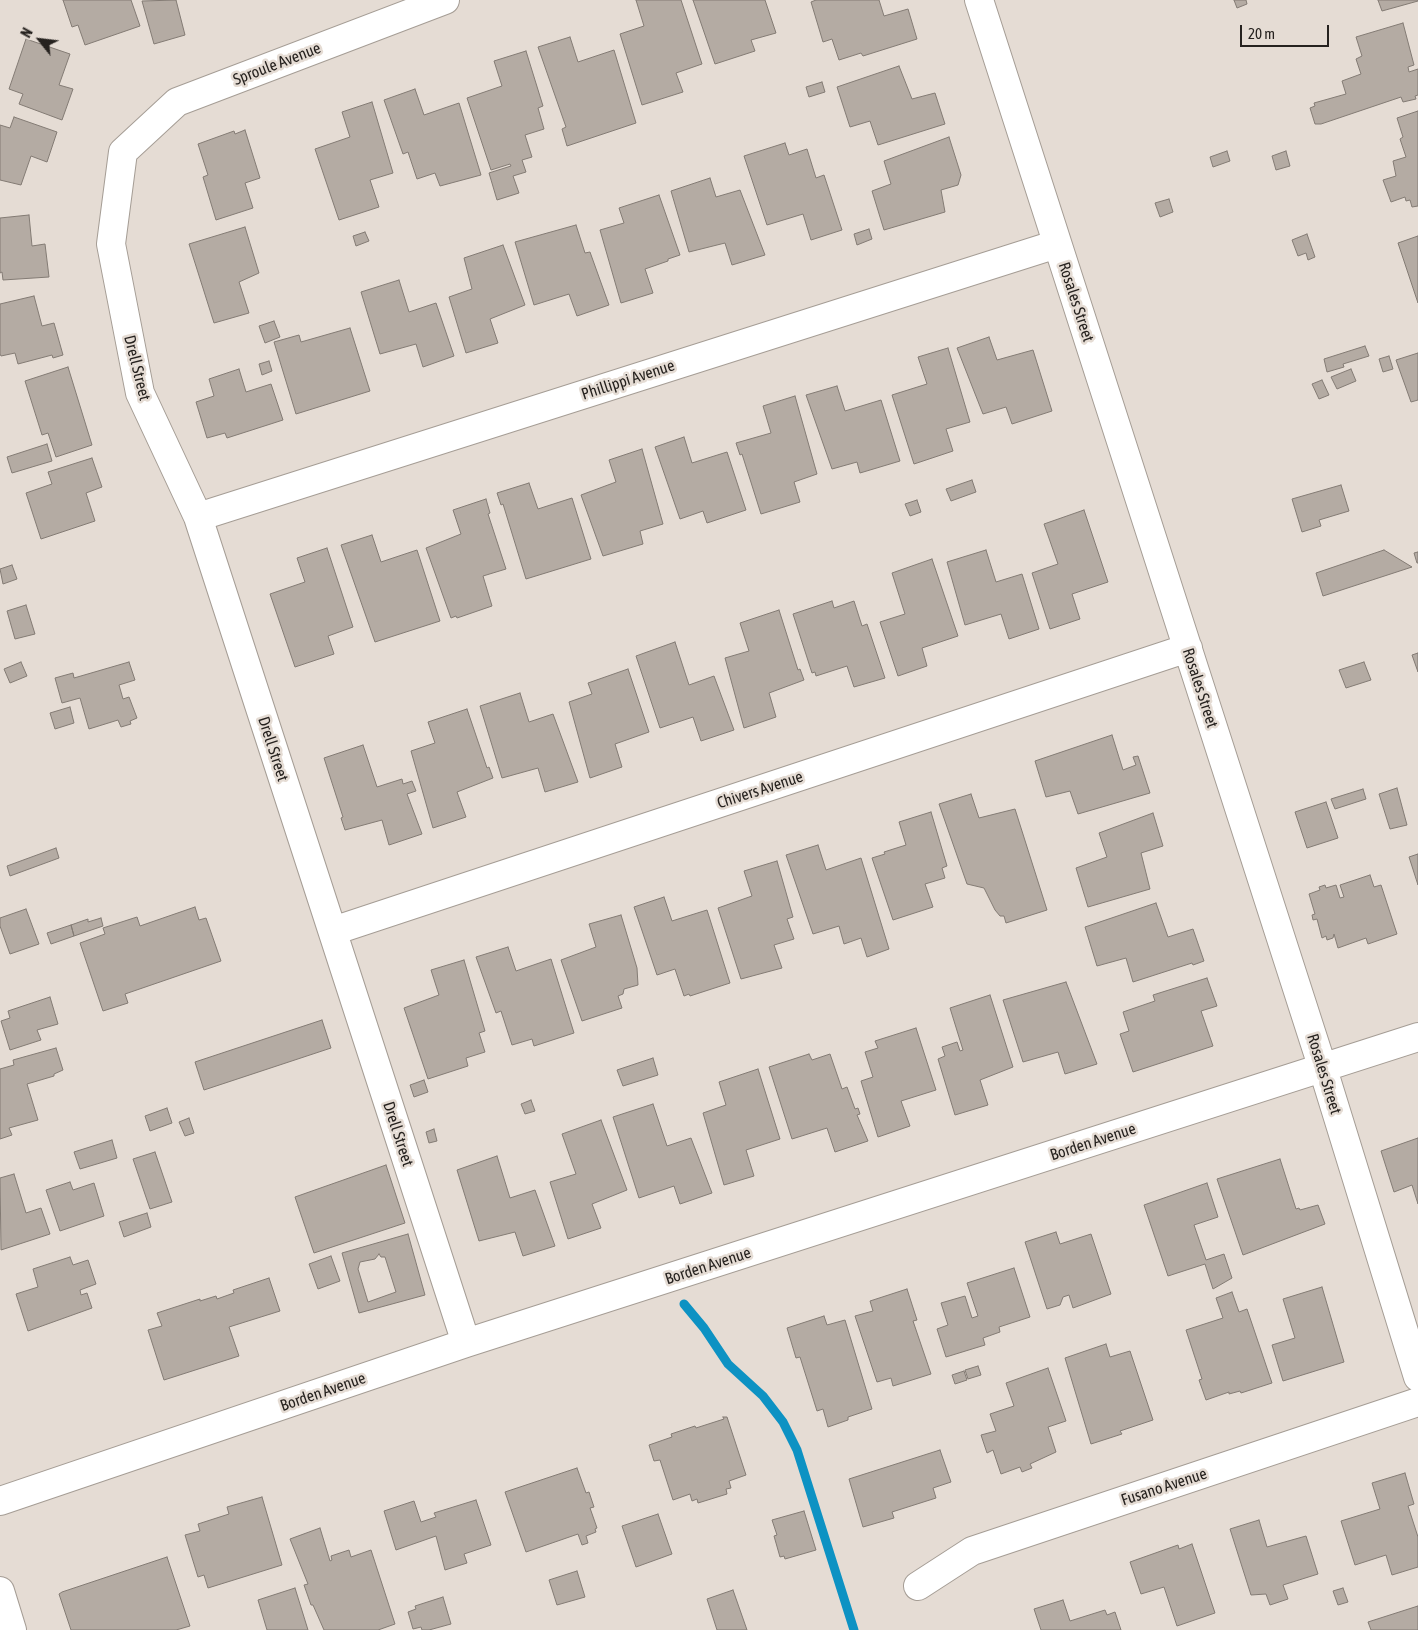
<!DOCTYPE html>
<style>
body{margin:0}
#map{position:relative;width:1418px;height:1630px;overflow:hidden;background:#e5dcd4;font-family:"Asap Condensed",sans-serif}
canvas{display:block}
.north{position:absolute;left:15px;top:15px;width:50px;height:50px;-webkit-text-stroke:4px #e5dcd4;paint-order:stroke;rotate:299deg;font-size:14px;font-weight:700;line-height:20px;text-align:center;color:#26221f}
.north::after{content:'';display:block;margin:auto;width:18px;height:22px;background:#26221f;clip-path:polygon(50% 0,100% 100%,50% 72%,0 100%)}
.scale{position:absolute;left:1240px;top:25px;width:89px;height:22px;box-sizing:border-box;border:2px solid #26221f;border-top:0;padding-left:6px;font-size:15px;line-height:18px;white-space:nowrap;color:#26221f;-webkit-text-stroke:4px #e5dcd4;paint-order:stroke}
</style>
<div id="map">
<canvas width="1418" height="1630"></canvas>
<div class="north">N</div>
<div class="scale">20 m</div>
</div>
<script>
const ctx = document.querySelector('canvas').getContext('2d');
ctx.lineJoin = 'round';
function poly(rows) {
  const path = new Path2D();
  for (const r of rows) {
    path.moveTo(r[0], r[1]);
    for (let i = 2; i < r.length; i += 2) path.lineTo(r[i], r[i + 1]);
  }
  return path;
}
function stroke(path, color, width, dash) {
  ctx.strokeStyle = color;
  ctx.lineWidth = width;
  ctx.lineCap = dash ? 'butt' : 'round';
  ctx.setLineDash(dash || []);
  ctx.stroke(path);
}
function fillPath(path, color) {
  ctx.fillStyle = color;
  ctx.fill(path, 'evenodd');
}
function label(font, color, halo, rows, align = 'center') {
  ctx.font = font + ' "Asap Condensed",sans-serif';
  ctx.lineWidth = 5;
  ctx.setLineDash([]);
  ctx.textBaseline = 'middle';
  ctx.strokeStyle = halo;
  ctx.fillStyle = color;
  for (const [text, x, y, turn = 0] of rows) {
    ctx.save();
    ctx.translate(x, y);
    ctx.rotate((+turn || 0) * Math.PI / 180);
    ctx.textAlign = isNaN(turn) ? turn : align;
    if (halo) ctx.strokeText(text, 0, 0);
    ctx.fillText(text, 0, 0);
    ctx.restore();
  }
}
const stream = poly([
 [684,1304,704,1328,728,1364,763,1396,783,1422,797,1450,854,1630]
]);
const building = poly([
 [63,0,131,0,140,26,85,45,78,25,72,27,63,0],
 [176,0,185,35,154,44,142,1,176,0],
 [636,0,681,0,702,64,676,73,683,92,642,105,620,34,644,26,636,0],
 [693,0,765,0,776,33,751,40,755,51,715,64,693,0],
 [816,0,879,0,884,16,908,9,917,39,863,56,861,53,839,60,832,39,823,42,811,2,816,0],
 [1234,0,1246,0,1247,4,1237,8,1234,0],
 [1378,0,1418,0,1418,1,1382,11,1378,0],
 [1403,23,1414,65,1408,67,1409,72,1418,69,1418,95,1415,96,1416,99,1403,102,1401,97,1321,124,1315,124,1310,108,1315,106,1314,103,1346,94,1342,81,1361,74,1356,59,1362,56,1356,37,1403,23],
 [570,37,578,62,614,50,636,123,567,146,562,129,566,127,538,47,570,37],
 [26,39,70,54,59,85,73,89,62,120,19,104,23,94,9,89,26,39],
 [526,51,543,106,538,108,544,129,525,135,532,157,522,160,526,172,513,176,519,193,497,200,489,173,511,166,510,164,491,170,467,98,502,86,494,61,526,51],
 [899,66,912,99,935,93,945,124,878,145,870,121,850,127,837,87,899,66],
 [822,82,825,92,809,97,806,87,822,82],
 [415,89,424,115,459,103,481,175,440,186,435,173,417,179,408,152,403,154,384,100,415,89],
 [372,102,393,173,370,180,379,207,339,220,315,149,350,137,342,112,372,102],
 [1418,111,1418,206,1412,207,1410,200,1406,201,1405,197,1391,202,1383,180,1396,176,1393,161,1406,157,1400,139,1403,137,1397,118,1418,111],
 [14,117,57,132,47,162,31,156,21,185,0,180,0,125,10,128,14,117],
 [245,130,260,178,245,183,253,208,216,220,203,177,208,175,198,144,234,131,235,134,245,130],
 [949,137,961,175,958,185,941,190,945,212,884,230,872,191,891,184,884,161,949,137],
 [785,143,789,155,807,149,816,178,824,175,842,230,811,240,803,214,767,225,744,156,785,143],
 [1227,151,1230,161,1213,167,1210,157,1227,151],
 [1286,151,1290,166,1276,170,1272,156,1286,151],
 [710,178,716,197,740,190,765,255,732,265,725,243,689,252,671,191,710,178],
 [659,195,680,255,668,259,668,261,645,269,653,293,621,303,600,230,624,223,619,208,659,195],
 [1169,199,1173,212,1160,217,1155,203,1169,199],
 [29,215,32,246,45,244,49,277,3,280,2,272,0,273,0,218,29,215],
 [576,225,585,253,590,252,609,305,577,316,569,294,534,305,515,242,576,225],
 [245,227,259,273,239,282,249,313,214,323,189,244,245,227],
 [869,229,872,239,857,245,854,234,869,229],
 [365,232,369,241,356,246,353,236,365,232],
 [1307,234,1315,257,1308,260,1306,253,1298,256,1292,240,1307,234],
 [1418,236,1418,303,1398,243,1418,236],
 [503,245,525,305,490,319,498,343,466,353,449,297,472,289,464,258,503,245],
 [399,280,409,312,436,303,454,356,423,367,416,344,380,354,361,292,399,280],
 [34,296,42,326,54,323,63,355,53,358,52,355,18,364,15,353,1,356,0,354,0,304,34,296],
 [274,321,280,337,265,343,259,326,274,321],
 [350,328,370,391,296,414,274,342,299,335,301,342,350,328],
 [989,337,997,360,1033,350,1052,411,1012,424,1006,407,983,414,957,348,989,337],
 [1365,346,1369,356,1343,364,1344,367,1327,372,1324,359,1365,346],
 [948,348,970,422,946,429,953,451,914,464,892,395,927,384,918,357,948,348],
 [1418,353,1418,400,1411,402,1396,360,1418,353],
 [1389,356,1393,369,1383,372,1379,359,1389,356],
 [269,361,272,371,262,375,259,364,269,361],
 [68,367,92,445,56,457,48,433,42,435,25,381,68,367],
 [239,369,246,392,271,384,283,420,227,438,225,433,207,438,196,402,214,396,209,379,239,369],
 [1351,369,1356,381,1337,389,1331,377,1351,369],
 [1322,380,1329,395,1319,399,1312,384,1322,380],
 [837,386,845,411,881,400,900,461,860,473,857,462,832,469,806,395,837,386],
 [795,396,817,474,794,482,800,502,761,514,742,454,740,455,736,443,771,433,763,406,795,396],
 [684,437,692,463,727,452,746,510,707,523,703,511,680,519,655,447,684,437],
 [47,444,52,461,12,473,7,457,47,444],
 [642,449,663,524,640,531,643,544,603,556,581,495,616,482,609,460,642,449],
 [92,458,102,487,86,493,95,521,41,539,26,493,52,484,48,472,92,458],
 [972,480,976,492,951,501,946,489,972,480],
 [529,483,538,509,572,498,591,559,526,579,503,504,501,505,497,493,529,483],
 [1341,485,1349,511,1319,520,1321,526,1302,532,1292,499,1341,485],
 [486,499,490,513,488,514,506,569,483,576,492,606,457,618,456,616,451,618,426,548,461,534,453,510,486,499],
 [917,500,921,512,910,516,905,504,917,500],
 [1084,510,1108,582,1072,594,1080,619,1050,629,1032,573,1058,564,1044,524,1084,510],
 [372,535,381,562,417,550,440,621,375,642,341,545,372,535],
 [327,548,353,627,328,636,334,654,295,667,270,594,305,582,297,558,327,548],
 [986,550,996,582,1022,574,1039,629,1009,639,1001,614,965,625,947,562,986,550],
 [1384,550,1412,567,1323,596,1316,573,1384,550],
 [1418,552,1418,563,1417,563,1414,553,1418,552],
 [932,559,958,636,922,648,927,666,898,676,880,622,905,614,892,573,932,559],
 [12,565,17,579,3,584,0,569,12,565],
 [832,601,834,608,854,601,862,626,867,624,885,678,854,687,847,666,816,676,815,672,812,673,793,614,832,601],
 [26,605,35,634,15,639,7,611,26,605],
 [779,610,798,670,800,669,804,680,769,693,776,717,744,728,725,658,749,651,740,623,779,610],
 [675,642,689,685,714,676,734,730,701,741,693,717,660,728,636,656,675,642],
 [1418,653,1418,672,1412,655,1418,653],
 [21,662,27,676,10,683,4,669,21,662],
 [129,662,135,680,119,685,123,699,129,697,137,718,130,721,131,724,121,727,118,720,89,729,80,698,62,703,55,678,73,673,74,678,129,662],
 [1364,662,1371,680,1346,688,1339,670,1364,662],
 [628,669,649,732,615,744,622,767,590,778,569,702,592,694,588,683,628,669],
 [520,693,529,722,553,714,578,782,545,792,538,768,502,778,480,706,520,693],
 [70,707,74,723,55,729,50,713,70,707],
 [467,709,487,768,489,767,493,778,457,792,466,817,433,828,411,751,435,743,428,722,467,709],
 [1112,735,1123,770,1136,765,1133,757,1138,756,1150,793,1078,814,1070,791,1046,797,1035,761,1112,735],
 [363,745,377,787,402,779,403,784,412,781,416,791,407,794,422,834,389,845,382,820,345,830,341,818,343,817,324,758,363,745],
 [1397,788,1407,825,1390,829,1379,794,1397,788],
 [1363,789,1366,799,1335,809,1331,799,1363,789],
 [971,794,979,818,1015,809,1047,910,1006,923,1004,916,1000,916,995,910,984,888,967,884,939,804,971,794],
 [1326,802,1338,838,1307,848,1295,812,1326,802],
 [931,812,947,866,942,868,945,878,925,884,933,907,893,920,872,858,885,854,884,852,906,845,899,822,931,812],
 [1153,813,1163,846,1141,853,1150,889,1088,907,1076,868,1107,857,1099,833,1153,813],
 [818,845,826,870,861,858,889,949,867,957,861,938,844,944,839,926,813,934,786,855,818,845],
 [56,848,59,858,10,876,7,866,56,848],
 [1418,854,1418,885,1409,857,1418,854],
 [777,861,793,917,787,919,794,939,774,945,782,968,741,979,718,908,752,896,744,871,777,861],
 [1370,875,1374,887,1381,885,1397,934,1368,944,1366,938,1338,948,1334,934,1333,938,1327,940,1326,936,1322,938,1317,919,1313,920,1312,915,1315,914,1309,894,1320,890,1319,887,1325,885,1326,888,1336,885,1340,898,1344,897,1340,885,1370,875],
 [664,897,672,921,707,910,730,983,690,996,689,994,684,996,675,969,657,975,634,907,664,897],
 [1156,903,1168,937,1193,929,1204,961,1193,965,1192,963,1133,982,1126,958,1097,966,1085,927,1156,903],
 [195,907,199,920,206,918,221,961,125,994,128,1003,103,1011,80,943,105,934,103,928,137,917,140,926,195,907],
 [26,909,39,944,10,954,0,926,0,918,26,909],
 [621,915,637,968,638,985,624,989,623,994,618,996,622,1008,582,1021,561,960,596,947,589,924,621,915],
 [101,918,103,926,74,936,71,925,88,919,88,922,101,918],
 [71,925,74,936,51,944,47,933,71,925],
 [508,947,516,971,551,959,574,1033,534,1046,532,1039,512,1045,501,1011,496,1013,476,957,508,947],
 [464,960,485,1031,479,1033,485,1052,466,1058,468,1066,428,1079,404,1008,439,995,431,970,464,960],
 [1207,978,1217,1006,1201,1011,1213,1046,1133,1072,1120,1034,1129,1031,1123,1012,1155,1001,1153,995,1207,978],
 [1066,982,1097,1064,1065,1074,1058,1052,1023,1062,1003,1000,1066,982],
 [990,995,1013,1067,980,1080,988,1105,955,1115,938,1059,945,1056,942,1047,957,1042,960,1051,963,1050,950,1008,990,995],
 [50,997,58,1024,37,1030,41,1040,10,1050,1,1021,10,1018,8,1011,50,997],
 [322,1020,331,1048,204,1090,195,1062,322,1020],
 [916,1028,936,1090,901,1101,910,1126,878,1137,861,1081,873,1077,865,1052,878,1048,875,1041,916,1028],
 [56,1048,63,1070,54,1074,54,1076,27,1084,38,1120,9,1128,12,1135,0,1139,0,1069,14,1065,13,1060,56,1048],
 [809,1054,812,1060,830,1054,842,1089,847,1087,855,1109,858,1108,860,1114,857,1115,868,1141,835,1152,827,1128,792,1139,769,1067,809,1054],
 [653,1058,658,1075,623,1086,617,1070,653,1058],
 [758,1069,780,1139,746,1150,754,1176,724,1185,703,1113,726,1105,719,1082,758,1069],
 [424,1080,428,1092,414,1097,410,1085,424,1080],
 [531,1100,535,1111,525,1114,521,1104,531,1100],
 [653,1104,667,1146,691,1138,712,1193,680,1204,674,1186,639,1198,613,1117,653,1104],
 [167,1108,172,1123,150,1131,145,1116,167,1108],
 [189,1118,194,1133,185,1136,179,1122,189,1118],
 [601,1120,627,1190,592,1204,601,1228,568,1239,550,1182,576,1174,562,1134,601,1120],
 [434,1129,437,1141,429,1143,426,1132,434,1129],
 [1418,1138,1418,1204,1412,1185,1394,1192,1381,1151,1418,1138],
 [112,1140,117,1158,80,1169,74,1152,112,1140],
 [155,1152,172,1202,150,1209,133,1159,155,1152],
 [497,1156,510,1198,535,1190,555,1246,523,1256,515,1232,479,1241,457,1170,497,1156],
 [1280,1159,1296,1209,1299,1208,1300,1210,1318,1205,1325,1224,1243,1255,1217,1179,1280,1159],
 [386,1165,405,1223,314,1253,295,1197,386,1165],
 [14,1174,26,1213,41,1208,50,1234,1,1250,0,1178,14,1174],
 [70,1182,73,1190,94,1183,104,1216,60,1231,46,1190,70,1182],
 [1207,1183,1218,1217,1194,1225,1206,1260,1224,1254,1232,1278,1213,1289,1205,1264,1168,1276,1144,1205,1207,1183],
 [147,1213,151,1227,124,1237,119,1222,147,1213],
 [1056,1232,1060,1244,1091,1234,1111,1294,1073,1308,1069,1295,1063,1297,1060,1305,1047,1309,1025,1242,1056,1232],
 [408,1234,425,1295,359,1313,342,1253,408,1234],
 [379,1254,381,1257,385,1257,396,1292,368,1302,358,1269,360,1262,375,1259,379,1254],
 [331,1256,340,1281,318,1289,309,1264,331,1256],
 [70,1257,73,1265,88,1260,96,1284,80,1290,81,1295,87,1293,92,1308,28,1331,16,1294,38,1287,33,1269,70,1257],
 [1014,1268,1030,1317,999,1327,1000,1332,983,1338,985,1345,946,1357,937,1329,948,1325,941,1303,965,1296,972,1318,978,1316,967,1283,1014,1268],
 [269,1278,280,1311,229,1327,239,1356,164,1380,148,1330,162,1326,157,1313,200,1299,200,1301,216,1296,217,1299,234,1293,233,1290,269,1278],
 [1322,1287,1344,1362,1283,1381,1272,1345,1295,1338,1283,1299,1322,1287],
 [907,1289,917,1320,913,1321,931,1374,893,1386,891,1378,877,1382,855,1316,873,1311,870,1301,907,1289],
 [1232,1292,1239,1312,1247,1309,1272,1383,1241,1393,1240,1391,1229,1394,1229,1392,1206,1400,1199,1380,1202,1379,1186,1330,1223,1318,1216,1298,1232,1292],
 [824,1316,827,1325,845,1320,872,1409,848,1417,848,1420,828,1427,823,1409,817,1411,800,1357,796,1358,787,1328,824,1316],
 [1106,1344,1110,1357,1130,1351,1153,1420,1120,1431,1122,1434,1091,1444,1065,1358,1106,1344],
 [978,1366,981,1375,968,1379,965,1370,978,1366],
 [1048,1368,1066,1421,1048,1427,1056,1452,1030,1464,1032,1468,1022,1472,1020,1467,1001,1474,993,1450,987,1453,981,1435,996,1431,990,1414,1014,1406,1006,1383,1048,1368],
 [964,1371,967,1380,955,1384,952,1375,964,1371],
 [723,1417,727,1417,746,1475,729,1481,731,1488,726,1489,727,1494,698,1503,697,1499,692,1501,690,1494,673,1500,660,1460,654,1461,649,1445,672,1437,671,1434,695,1426,696,1428,724,1419,723,1417],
 [940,1450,951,1482,933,1488,936,1498,892,1512,894,1518,863,1527,849,1479,940,1450],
 [577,1468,586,1493,589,1492,594,1507,590,1508,597,1528,595,1529,596,1532,586,1536,588,1543,582,1545,578,1534,526,1552,505,1492,577,1468],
 [1405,1473,1414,1504,1408,1506,1418,1537,1418,1567,1392,1575,1386,1555,1355,1565,1341,1521,1380,1509,1372,1483,1405,1473],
 [262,1497,282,1565,208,1588,204,1575,198,1577,185,1535,200,1531,198,1524,229,1514,227,1507,262,1497],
 [476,1500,491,1545,464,1554,467,1563,445,1570,436,1536,396,1550,384,1511,414,1501,421,1522,436,1517,434,1513,476,1500],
 [804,1511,816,1550,785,1559,784,1556,780,1557,774,1536,777,1535,772,1520,804,1511],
 [658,1514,672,1554,636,1567,622,1526,658,1514],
 [1259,1520,1267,1547,1306,1536,1318,1574,1283,1585,1288,1599,1270,1605,1266,1594,1251,1595,1230,1529,1259,1520],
 [320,1528,330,1561,332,1560,331,1556,349,1550,351,1557,371,1550,395,1624,378,1630,324,1630,313,1605,311,1605,304,1585,308,1584,290,1539,320,1528],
 [1192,1544,1215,1613,1177,1626,1164,1587,1141,1594,1130,1562,1178,1545,1179,1549,1192,1544],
 [167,1557,190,1626,176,1630,71,1630,59,1594,62,1592,167,1557],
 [577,1571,585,1597,557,1605,549,1580,577,1571],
 [295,1588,308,1630,267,1630,258,1600,295,1588],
 [1343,1588,1348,1602,1338,1605,1333,1591,1343,1588],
 [733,1590,747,1630,717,1630,707,1599,733,1590],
 [443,1597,451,1624,429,1630,422,1630,421,1627,413,1629,408,1612,416,1609,415,1606,443,1597],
 [1063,1600,1070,1621,1105,1610,1107,1615,1115,1612,1121,1630,1041,1630,1034,1609,1063,1600],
 [1418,1606,1418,1630,1371,1630,1368,1622,1418,1606]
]);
const minor = poly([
 [445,0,177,102,123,152,111,244,140,393,198,517,466,1343],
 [979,0,1323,1069,1418,1377],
 [198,517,1057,244],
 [333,931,1188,648],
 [0,1501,466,1343,1418,1037],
 [918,1586,972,1551,1418,1402],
 [0,1591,12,1630]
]);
const streetNames = [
 ["Sproule Avenue",277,64,-21],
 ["Rosales Street",1076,302,72],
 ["Drell Street",137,368,76],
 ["Phillippi Avenue",628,380,-18],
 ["Rosales Street",1200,688,72],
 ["Drell Street",273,749,72],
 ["Chivers Avenue",760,790,-18],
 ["Rosales Street",1324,1074,73],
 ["Drell Street",398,1134,72],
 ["Borden Avenue",1093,1142,-18],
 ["Borden Avenue",708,1266,-18],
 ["Borden Avenue",323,1392,-19],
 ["Fusano Avenue",1164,1487,-18]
];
stroke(stream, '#0d92c3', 9);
fillPath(building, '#b4aba3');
stroke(building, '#837b74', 1);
stroke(minor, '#a59d95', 30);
stroke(minor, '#fff', 28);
label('16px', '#26221f', '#e5dcd4', streetNames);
</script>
